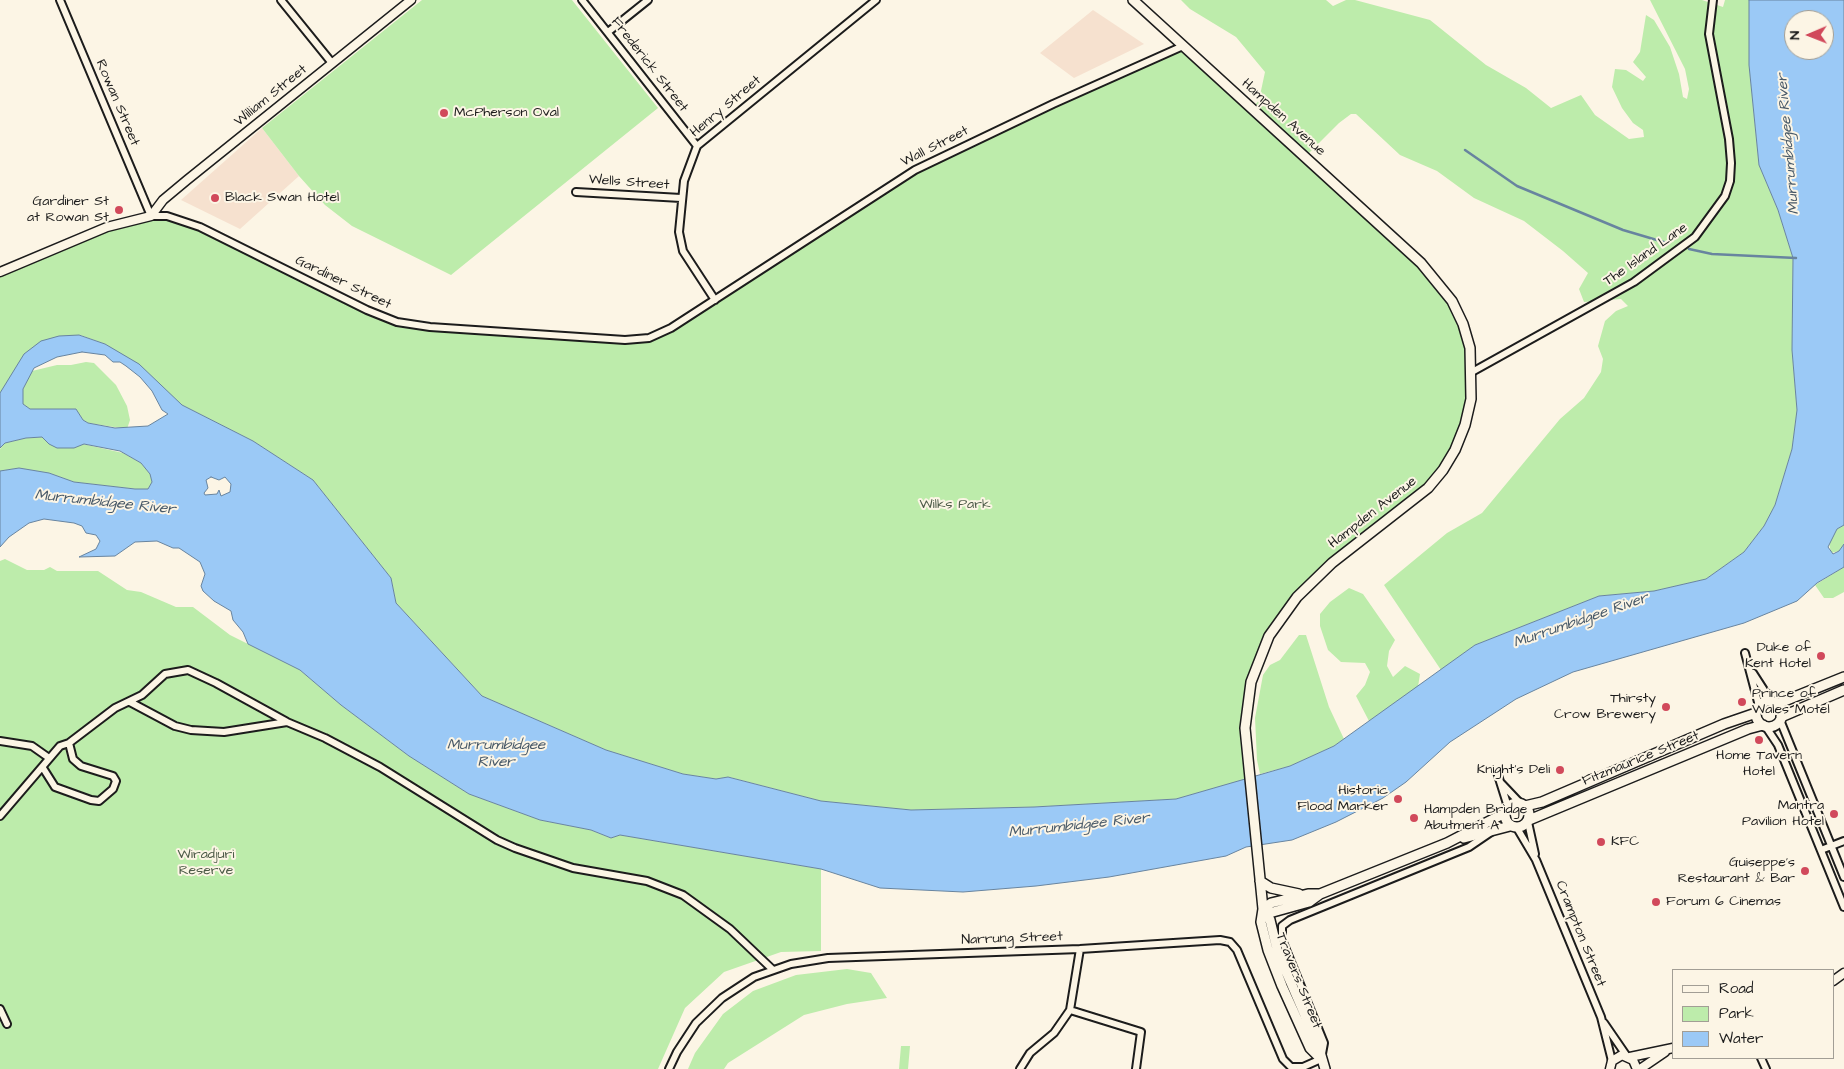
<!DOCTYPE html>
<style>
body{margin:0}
#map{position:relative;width:1844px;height:1069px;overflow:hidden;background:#fcf5e5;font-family:"Architects Daughter",sans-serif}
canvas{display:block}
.legend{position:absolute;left:1672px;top:969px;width:162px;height:90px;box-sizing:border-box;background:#fcf5e5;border:1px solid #a29e95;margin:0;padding:6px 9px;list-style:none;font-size:15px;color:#1c1c1c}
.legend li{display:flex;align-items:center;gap:10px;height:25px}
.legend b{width:25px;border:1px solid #a29e95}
.north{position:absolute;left:1784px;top:10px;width:50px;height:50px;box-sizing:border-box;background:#fcf5e5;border:1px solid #a29e95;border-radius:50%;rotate:269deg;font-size:14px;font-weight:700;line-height:20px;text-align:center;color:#1c1c1c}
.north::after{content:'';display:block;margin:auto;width:18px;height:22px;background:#d1495b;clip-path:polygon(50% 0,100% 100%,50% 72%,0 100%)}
</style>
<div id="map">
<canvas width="1844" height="1069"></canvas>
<ul class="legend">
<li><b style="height:6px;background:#fcf5e5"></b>Road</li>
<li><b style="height:14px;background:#bdecab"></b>Park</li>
<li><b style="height:14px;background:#9bc9f6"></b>Water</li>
</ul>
<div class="north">N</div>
</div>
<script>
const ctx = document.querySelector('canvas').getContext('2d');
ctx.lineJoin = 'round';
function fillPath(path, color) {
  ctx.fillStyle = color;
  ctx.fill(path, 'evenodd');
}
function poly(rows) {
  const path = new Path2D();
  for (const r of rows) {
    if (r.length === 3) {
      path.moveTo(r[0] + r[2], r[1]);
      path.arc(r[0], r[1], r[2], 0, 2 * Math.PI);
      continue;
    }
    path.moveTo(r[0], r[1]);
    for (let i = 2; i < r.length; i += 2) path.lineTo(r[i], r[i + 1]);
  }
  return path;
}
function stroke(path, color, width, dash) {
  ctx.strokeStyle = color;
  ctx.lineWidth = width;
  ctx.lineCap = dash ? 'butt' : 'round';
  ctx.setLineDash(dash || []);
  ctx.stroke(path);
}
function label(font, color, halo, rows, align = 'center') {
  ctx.font = font + ' "Architects Daughter",sans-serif';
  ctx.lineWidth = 4;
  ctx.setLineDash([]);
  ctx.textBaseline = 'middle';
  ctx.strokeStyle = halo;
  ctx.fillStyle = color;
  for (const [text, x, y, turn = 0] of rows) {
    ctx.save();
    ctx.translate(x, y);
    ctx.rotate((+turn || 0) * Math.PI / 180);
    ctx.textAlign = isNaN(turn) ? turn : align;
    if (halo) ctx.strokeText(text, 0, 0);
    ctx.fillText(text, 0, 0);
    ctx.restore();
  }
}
const built = poly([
 [1093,10,1144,44,1074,78,1040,53],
 [262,128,299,176,240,229,181,200]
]);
const green = poly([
 [422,0,572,0,658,108,451,275,352,226,325,205,299,176,262,128],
 [1181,0,1326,0,1333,6,1346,0,1355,0,1430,20,1486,65,1526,88,1551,108,1581,95,1595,115,1629,139,1644,137,1643,130,1633,123,1622,108,1612,87,1615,69,1626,70,1643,81,1646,77,1633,62,1640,52,1646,15,1654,20,1670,47,1679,74,1683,97,1687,99,1689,89,1685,69,1650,0,1702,0,1723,7,1725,0,1749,0,1749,65,1759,165,1778,210,1793,258,1792,350,1797,410,1792,449,1775,505,1764,526,1744,552,1706,579,1654,591,1599,596,1475,645,1441,670,1384,585,1447,533,1482,513,1560,419,1584,398,1601,372,1603,359,1598,346,1605,321,1616,311,1628,306,1621,299,1584,302,1579,289,1588,273,1563,251,1524,221,1474,198,1437,171,1400,155,1356,114,1351,114,1339,123,1305,157,1407,249,1452,301,1470,348,1471,399,1443,470,1297,597,1255,668,1247,744,1242,747,1246,779,1176,799,1034,807,911,810,821,801,729,777,716,779,683,774,606,750,482,696,396,603,391,578,313,480,253,441,182,405,105,344,80,335,10,380,0,393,0,272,107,227,151,216,185,221,397,322,625,340,660,334,893,183,1183,46,1252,109,1259,100,1265,72,1236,37,1190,9],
 [86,362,94,363,116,385,127,406,130,420,127,429,88,423,83,420,76,409,30,409,23,404,23,389,32,371,57,365,71,365],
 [42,437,74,448,83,444,123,453,141,463,150,474,152,482,148,489,135,489,74,482,49,473,19,468,0,471,0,449,5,443,26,438],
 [1844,525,1844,544,1839,551,1831,553,1829,543,1837,529],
 [5,559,27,570,44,570,50,567,57,571,98,571,127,590,141,592,176,607,193,607,230,635,300,670,341,705,409,756,469,794,540,820,591,830,611,838,620,835,821,869,821,951,781,952,724,972,685,1008,658,1069,0,1069,0,561],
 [1844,567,1844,592,1833,598,1824,598,1815,585],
 [1349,588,1363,594,1395,640,1389,651,1387,666,1393,677,1405,666,1420,674,1418,687,1369,721,1356,696,1365,685,1370,672,1365,663,1341,662,1328,650,1320,626,1320,614,1330,602],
 [1299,635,1306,635,1329,707,1344,739,1334,746,1290,766,1260,774,1257,760,1255,718,1263,675,1270,665,1280,660],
 [847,969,871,973,887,998,847,1004,804,1015,728,1063,724,1069,688,1069,695,1053,723,1014,753,991,796,975],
 [901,1046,910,1046,908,1069,899,1069]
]);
const water = poly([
 [1749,0,1844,0,1844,525,1837,529,1828,547,1833,554,1839,551,1844,544,1844,567,1817,583,1797,601,1744,623,1573,672,1516,699,1450,742,1406,782,1383,798,1336,822,1292,840,1246,847,1226,856,1109,877,1036,886,963,892,880,888,821,869,620,835,611,838,591,830,540,820,469,794,409,756,341,705,300,670,248,644,243,632,233,620,231,611,214,601,203,591,201,586,205,574,200,562,179,548,173,548,157,541,135,542,115,556,79,557,96,549,100,541,96,535,86,533,82,526,74,523,44,519,29,523,9,537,0,547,0,471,19,468,49,473,74,482,135,489,148,489,152,482,150,474,141,463,120,451,84,444,74,448,57,448,49,444,42,437,26,438,5,443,0,448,0,393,24,354,41,341,59,336,79,335,105,344,139,364,182,405,253,441,313,480,391,578,396,603,482,696,606,750,683,774,716,779,728,777,821,801,911,810,1034,807,1176,799,1290,766,1334,746,1475,645,1599,596,1654,591,1706,579,1744,552,1764,526,1775,505,1792,449,1797,410,1792,350,1793,258,1778,210,1759,165,1749,65,1749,0],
 [1794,20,1824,20,1824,50,1794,50,1794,20],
 [82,352,105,355,113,362,120,362,126,366,140,377,152,391,162,410,168,414,148,426,115,428,88,423,83,420,76,409,30,409,23,404,23,389,34,368,57,357,82,352],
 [211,477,219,480,225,477,231,484,230,492,221,496,219,490,217,494,205,495,204,493,208,488,206,480,211,477]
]);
const stream = poly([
 [1465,150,1517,186,1623,230,1667,243],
 [1689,249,1712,254,1796,258]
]);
const minor = poly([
 [60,0,151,216,167,216,200,227,367,310,397,322,430,327,625,340,649,338,671,328,915,170,1053,104,1183,46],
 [281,0,332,63],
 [582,0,697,146],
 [608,32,648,0],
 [576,192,681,198],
 [715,300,683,251,679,232,684,181,697,146,876,0],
 [1472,372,1634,282,1695,237,1725,196,1730,181,1731,163,1729,139,1709,34,1713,0],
 [1745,653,1759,706],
 [1753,673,1771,701],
 [130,702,175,726,191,730,224,732,287,722],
 [1780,720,1844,877],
 [1766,727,1778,745,1844,907],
 [0,741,32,746,49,758],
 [43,768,55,787,91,800,99,801,113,789,116,781,113,776,81,766,73,759,69,743],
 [1497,772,1508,807],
 [1501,783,1519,802],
 [0,816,60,746,69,743,115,708,142,695,165,674,188,670,216,683,287,722,325,738,380,767,497,840,515,848,573,868,647,881,683,895,730,929,772,969],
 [1528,822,1535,854],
 [1517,828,1536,860,1601,1017,1612,1061],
 [1821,850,1844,841],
 [0,1009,7,1024],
 [1070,1010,1141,1032,1136,1069],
 [1604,1023,1626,1055],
 [1761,1058,1766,1069],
 [669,1069,677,1052,696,1023,722,998,754,977,791,964,828,958,1080,949,1220,940,1230,942,1237,950,1283,1059,1291,1067,1303,1067,1321,1059,1324,1043,1282,940,1282,926,1290,920,1469,847,1491,832],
 [1020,1069,1030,1053,1054,1033,1070,1010,1080,949]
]);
const tertiary = poly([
 [0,272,107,227,151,216,163,200,187,180,411,0],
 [1833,981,1844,973],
 [1630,1057,1673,1048],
 [1610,1069,1612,1061,1622,1055,1633,1060,1637,1069],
 [1640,1069,1665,1052]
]);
const secondary = poly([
 [1133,0,1421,263,1452,301,1463,324,1470,348,1471,399,1465,425,1455,450,1443,470,1428,488,1332,563,1297,597,1269,636,1251,682,1245,728,1263,909,1261,922,1268,950,1282,986,1310,1048,1321,1059],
 [1769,714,13],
 [1777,704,1844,677],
 [1781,717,1844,690],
 [1517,815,12],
 [1525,806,1542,802,1724,724,1756,713],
 [1529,820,1748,729,1763,725],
 [1464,838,1510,826],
 [1260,881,1271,888,1299,894],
 [1263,909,1273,912,1309,902,1320,894,1447,843,1505,813],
 [1263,909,1270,920,1278,953,1318,1045,1325,1069],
 [1263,909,1271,903,1308,894,1320,894]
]);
const markers = [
 [444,113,5,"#d1495b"],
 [215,198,5,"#d1495b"],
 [119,210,5,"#d1495b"],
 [1821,656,5,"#d1495b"],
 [1742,702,5,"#d1495b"],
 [1666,707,5,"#d1495b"],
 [1759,740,5,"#d1495b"],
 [1560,770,5,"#d1495b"],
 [1398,799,5,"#d1495b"],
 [1834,814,5,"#d1495b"],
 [1414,818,5,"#d1495b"],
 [1601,842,5,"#d1495b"],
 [1805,871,5,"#d1495b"],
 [1656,902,5,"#d1495b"]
];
const streetNames = [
 ["Frederick Street",649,65,52],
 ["William Street",271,96,-39],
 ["Rowan Street",117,103,67],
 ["Henry Street",726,107,-40],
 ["Hampden Avenue",1283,118,42],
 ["Wall Street",935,147,-27],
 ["Wells Street",629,183,4],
 ["The Island Lane",1646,255,-35],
 ["Gardiner Street",343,283,26],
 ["Hampden Avenue",1373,513,-38],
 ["Fitzmaurice Street",1641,759,-22],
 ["Crampton Street",1580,934,68],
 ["Narrung Street",1012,939,-2],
 ["Travers Street",1298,981,68]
];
const poiNames = [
 ["McPherson Oval",454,113,"left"],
 ["Black Swan Hotel",225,198,"left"],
 ["Gardiner St",109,202],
 ["at Rowan St",109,218],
 ["Duke of",1811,648],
 ["Kent Hotel",1811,664],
 ["Prince of",1752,694,"left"],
 ["Wales Motel",1752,710,"left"],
 ["Thirsty",1656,699],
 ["Crow Brewery",1656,715],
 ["Home Tavern",1759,756,"center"],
 ["Hotel",1759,772,"center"],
 ["Knight's Deli",1550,770],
 ["Historic",1388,791],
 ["Flood Marker",1388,807],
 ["Mantra",1824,806],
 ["Pavilion Hotel",1824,822],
 ["Hampden Bridge",1424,810,"left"],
 ["Abutment A",1424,826,"left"],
 ["KFC",1611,842,"left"],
 ["Guiseppe's",1795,863],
 ["Restaurant & Bar",1795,879],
 ["Forum 6 Cinemas",1666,902,"left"]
];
const parkNames = [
 ["Wilks Park",955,505],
 ["Wiradjuri",206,855],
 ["Reserve",206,871]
];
const waterNames = [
 ["Murrumbidgee River",1789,144,-95],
 ["Murrumbidgee River",105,503,6],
 ["Murrumbidgee River",1581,621,-19],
 ["Murrumbidgee",496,746],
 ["River",496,763],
 ["Murrumbidgee River",1079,826,-6]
];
fillPath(built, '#f6e1cf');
fillPath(green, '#bdecab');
fillPath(water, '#9bc9f6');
stroke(water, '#68849f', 1);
stroke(stream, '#68849f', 2.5);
stroke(minor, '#1c1c1c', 10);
stroke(tertiary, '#1c1c1c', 11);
stroke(secondary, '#1c1c1c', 12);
stroke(minor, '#fcf5e5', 6);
stroke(tertiary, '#fcf5e5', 8);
stroke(secondary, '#fcf5e5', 9);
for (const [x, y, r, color] of markers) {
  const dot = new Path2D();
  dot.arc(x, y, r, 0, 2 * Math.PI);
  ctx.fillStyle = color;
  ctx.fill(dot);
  stroke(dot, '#fcf5e5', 2);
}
label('14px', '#1c1c1c', '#fcf5e5', streetNames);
label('14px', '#1c1c1c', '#fcf5e5', poiNames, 'right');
label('14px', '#4c5a47', '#fcf5e5', parkNames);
label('italic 15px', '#485968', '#fcf5e5', waterNames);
</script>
